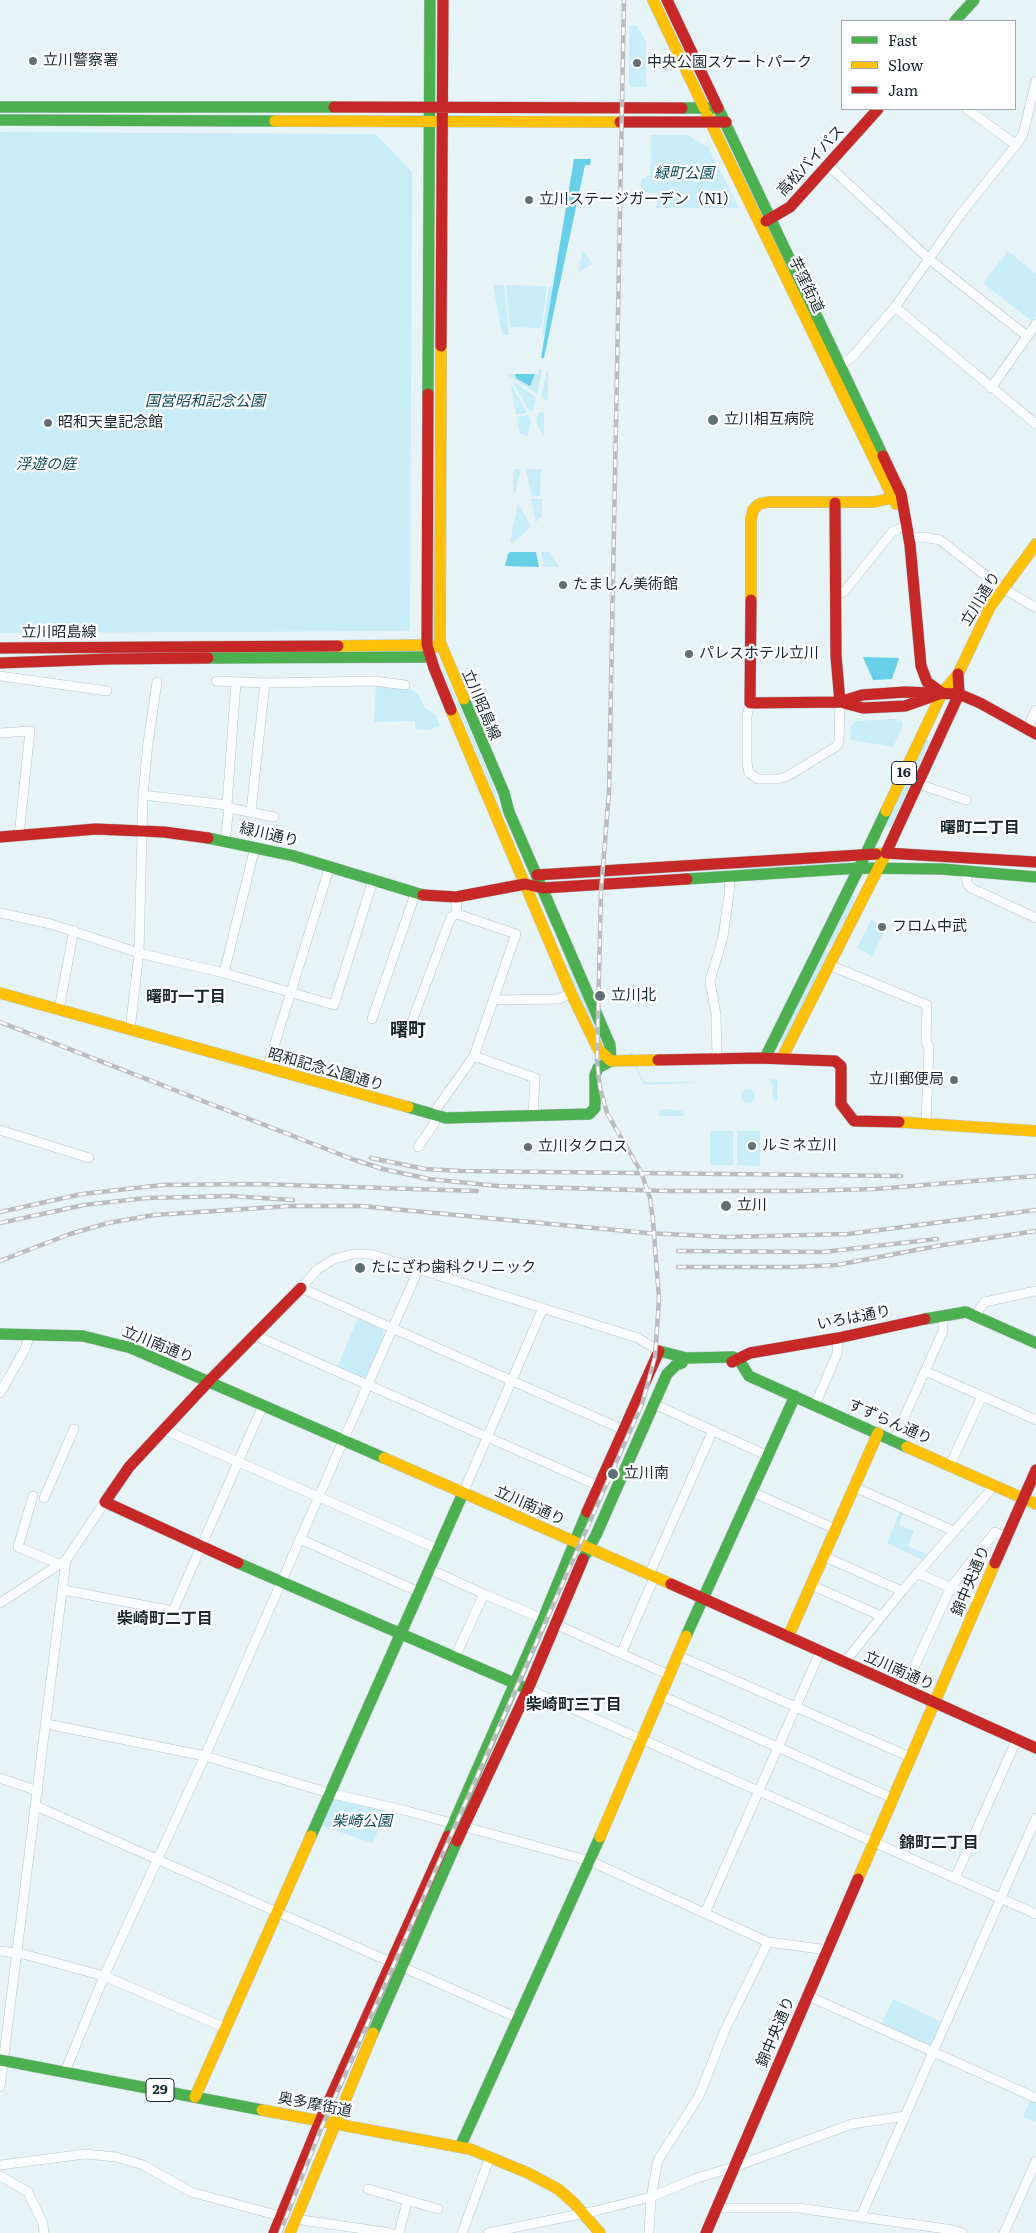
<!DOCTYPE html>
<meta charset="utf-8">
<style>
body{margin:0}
#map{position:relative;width:1036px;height:2233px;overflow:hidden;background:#e6f3f7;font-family:Literata,serif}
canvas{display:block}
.legend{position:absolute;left:841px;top:20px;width:175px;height:90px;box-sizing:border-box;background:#fff;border:1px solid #a3a9ab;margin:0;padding:6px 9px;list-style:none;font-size:15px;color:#19292e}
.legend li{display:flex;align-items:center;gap:10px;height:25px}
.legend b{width:25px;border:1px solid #a3a9ab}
</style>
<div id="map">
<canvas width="1036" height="2233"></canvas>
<ul class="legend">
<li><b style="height:6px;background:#4caf50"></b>Fast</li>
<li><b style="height:6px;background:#ffc107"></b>Slow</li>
<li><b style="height:6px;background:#c62828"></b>Jam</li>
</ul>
</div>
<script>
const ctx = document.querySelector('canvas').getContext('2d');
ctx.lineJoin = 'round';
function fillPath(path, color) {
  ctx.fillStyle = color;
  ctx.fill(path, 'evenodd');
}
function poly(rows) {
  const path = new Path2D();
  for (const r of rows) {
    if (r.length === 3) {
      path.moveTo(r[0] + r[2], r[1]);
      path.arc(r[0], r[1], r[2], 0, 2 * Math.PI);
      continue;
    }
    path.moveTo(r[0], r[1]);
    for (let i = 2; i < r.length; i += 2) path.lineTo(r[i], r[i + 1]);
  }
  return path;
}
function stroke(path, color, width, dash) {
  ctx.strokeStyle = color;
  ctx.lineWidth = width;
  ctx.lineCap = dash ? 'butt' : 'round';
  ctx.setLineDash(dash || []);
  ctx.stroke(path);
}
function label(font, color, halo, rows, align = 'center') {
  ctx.font = font + ' Literata,"Noto Sans JP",serif';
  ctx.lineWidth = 4.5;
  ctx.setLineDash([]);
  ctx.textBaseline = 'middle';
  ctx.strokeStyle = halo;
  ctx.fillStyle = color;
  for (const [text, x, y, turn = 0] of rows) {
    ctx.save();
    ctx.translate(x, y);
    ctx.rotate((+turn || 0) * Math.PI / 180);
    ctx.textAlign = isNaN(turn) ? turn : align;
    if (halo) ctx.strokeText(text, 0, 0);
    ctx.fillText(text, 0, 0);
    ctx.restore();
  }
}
const green = poly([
 [629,26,637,26,646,42,646,87,631,87,629,83],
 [0,132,375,134,412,172,410,631,0,633],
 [651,135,687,135,708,147,739,208,657,208,657,193,641,192,641,180,650,175],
 [583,251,593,264,578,272],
 [1008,251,1036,274,1036,315,1032,321,983,283],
 [493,285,504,285,509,335,502,335],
 [506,285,547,286,541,328,510,327],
 [549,286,553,286,545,334,542,335],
 [539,369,542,369,537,394,509,376,509,374,538,375],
 [547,370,548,370,548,401,541,397],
 [512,381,536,397,533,411,530,412],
 [511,384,527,413,516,415],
 [544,412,544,437,536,422,538,413],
 [528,415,531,420,528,436,520,434,517,417],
 [513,469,521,469,515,494,513,491],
 [526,469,541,469,540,496,531,496],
 [531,499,542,499,542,516,536,522],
 [518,503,531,526,514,542,510,542],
 [541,552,550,552,559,567,543,567],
 [438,660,441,664,492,782,504,819],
 [376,685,412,690,419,695,424,707,436,715,440,726,429,730,415,729,415,721,374,722],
 [895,719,901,721,903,725,893,747,851,740,850,727,856,721],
 [926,739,929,742,891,827,885,827],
 [843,861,844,863,768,869,722,869],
 [717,870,561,880,561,879,716,869],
 [851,895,856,897,831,947,827,945],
 [871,920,886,928,872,956,857,948],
 [561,946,603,1044,600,1045,573,983],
 [824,950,829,952,784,1043,781,1043,780,1039],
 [631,1052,633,1052,633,1059,644,1082,703,1082,644,1085,630,1055],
 [777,1079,777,1101,772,1098,773,1085,769,1080],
 [748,1096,7],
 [665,1109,682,1111,685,1116,659,1116,660,1111],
 [710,1131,733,1131,733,1165,710,1165],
 [737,1131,760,1131,760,1166,737,1165],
 [358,1318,383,1330,384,1336,367,1377,364,1379,337,1367],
 [900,1511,904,1512,899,1525,914,1531,908,1546,928,1555,923,1560,887,1543],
 [331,1798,388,1811,372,1843,320,1825],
 [893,1999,942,2022,930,2048,881,2025],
 [1031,2098,1036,2100,1036,2122,1023,2117]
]);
const water = poly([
 [574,159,591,159,590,165,585,165,544,358,541,358],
 [515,374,535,374,530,386,517,379],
 [510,552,536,552,539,567,505,566,508,554],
 [863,657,899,658,892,679,873,680]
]);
const street = poly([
 [967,109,1016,145],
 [828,165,929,259,1027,336],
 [895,307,1036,424],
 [841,366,854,355,895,307,960,215,1016,145,1023,134,1036,81],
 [991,388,1036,324],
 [909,538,924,537,940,540,995,583,1036,608],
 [835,593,844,592,892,532,906,526],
 [0,676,107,691],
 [216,681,265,683,374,681,405,685],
 [750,703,747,716,747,763,749,773,758,779,778,779,786,777,837,746,839,742,840,702],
 [1027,728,1036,710],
 [0,733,30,731,19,835],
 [918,784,966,800],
 [143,795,227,805],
 [229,808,227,805,236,682],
 [251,811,265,683],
 [225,841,229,808,274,817],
 [966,873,967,883,971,888,1036,918],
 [0,913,51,924,139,953,224,973,334,1005,373,880],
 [829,965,927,1005,926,1042,929,1047,926,1123],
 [224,973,255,847],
 [493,1000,559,999,571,993],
 [59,1009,74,930],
 [372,1019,415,894],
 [130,1030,139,953,143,795,148,743,157,682],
 [408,1032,451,917,457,914],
 [474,1056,535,1078,533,1116],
 [717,1058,716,1014,710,981,723,937,729,894,730,875],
 [267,1069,330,866],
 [0,1130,89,1158],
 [418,1147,434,1124,437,1108,474,1056,516,934,457,914,456,897],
 [976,1317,980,1308,985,1302,1036,1291],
 [254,1335,599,1486],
 [925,1371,1036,1420],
 [0,1393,24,1351,30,1335],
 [654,1404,768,1456],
 [815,1405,837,1354,838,1338],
 [165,1430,438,1549],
 [624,1430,301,1288,318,1269,334,1259,353,1254,370,1254,638,1338,659,1351],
 [894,1440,943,1331,943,1315],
 [950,1465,982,1396],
 [854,1487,954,1531],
 [752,1492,835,1529],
 [463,1493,543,1308],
 [33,1496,18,1547,59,1564],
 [44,1498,74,1429],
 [300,1539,419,1592],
 [823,1556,902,1591],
 [429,1569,484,1594],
 [917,1573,979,1600],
 [649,1575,713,1430],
 [811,1585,881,1616],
 [64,1590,173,1611,263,1405],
 [0,1603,66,1560,105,1502],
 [555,1624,669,1675],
 [621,1654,654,1578],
 [677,1655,910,1757],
 [455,1657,484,1594,543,1619],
 [844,1663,902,1591,995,1485],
 [528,1689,1036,1914],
 [904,1689,951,1587,995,1532,1006,1537],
 [660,1695,892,1798],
 [47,1724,205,1756,329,1793,407,1811,590,1861,768,1942,828,1950],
 [0,1778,38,1791],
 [36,1806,518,2018],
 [955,1878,1017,1739],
 [705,1913,820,1652],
 [0,1951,23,1954,104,1976,226,2028],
 [808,1996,1036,2098],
 [65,2072,104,1976,205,1756,419,1268],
 [0,2087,66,1560],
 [0,2165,85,2154,116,2157,143,2165,191,2192,280,2216],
 [0,2176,28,2192,43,2224,44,2233],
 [368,2189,438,2209],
 [717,2208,798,2208,953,2230,962,2233],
 [861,2216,1036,1818],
 [295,2219,391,2233],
 [399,2233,407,2202],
 [462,2233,490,2157],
 [488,2233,595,2211,651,2197,697,2178,734,2167,852,2124,905,2116],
 [649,2233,651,2197,658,2160,699,2096,725,2030,768,1942],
 [1004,2233,1036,2161]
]);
const fast = poly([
 [955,21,974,0],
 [0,107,334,107],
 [682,108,718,108,883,456],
 [0,120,275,121],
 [428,394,430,0],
 [208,658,430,657],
 [464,699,504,793,509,812,610,1045,611,1061],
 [886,811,859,868,942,869,1036,877],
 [208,838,294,856,423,895],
 [687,879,859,868,765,1058],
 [408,1107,446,1118,589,1114,595,1108,595,1075,598,1068,611,1061],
 [925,1319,966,1312,1036,1343],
 [0,1334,83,1336,131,1348,384,1458],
 [659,1351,687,1358,733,1357,739,1360,749,1376,907,1447],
 [583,1559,596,1535,667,1374,676,1365,682,1363],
 [238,1563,521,1686],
 [686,1636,795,1396],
 [311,1836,463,1493],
 [448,1836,543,1619,587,1512],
 [373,2033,457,1841],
 [0,2060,262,2110],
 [460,2147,600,1837]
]);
const slow = poly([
 [653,0,704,108],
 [707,115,896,504],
 [275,121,620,122],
 [441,346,440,642,464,699],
 [751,600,751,519,753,510,759,504,768,502,874,502,892,498],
 [338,646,427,645,435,647],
 [451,710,571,993,598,1049,611,1061,658,1060],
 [886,811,942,693,958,674,990,607,1036,544],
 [0,993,408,1107],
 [782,1058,886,853,876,854],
 [899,1122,1036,1131],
 [907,1447,1036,1504],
 [384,1458,671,1584],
 [788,1637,878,1433],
 [600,1837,686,1636],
 [858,1879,995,1563],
 [195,2097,311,1836],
 [262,2110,470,2149,528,2173,558,2189,574,2203,600,2233],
 [290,2233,373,2033]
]);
const jam = poly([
 [667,0,718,108],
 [334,107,682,108],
 [620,122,726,122],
 [766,221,790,207,878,109],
 [441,346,443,0],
 [428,394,427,645,434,668,451,710],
 [883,456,901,494,910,545,921,666,927,682,942,693],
 [835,503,836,656,840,702],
 [751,600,750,703,840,702,863,708,905,706,942,693],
 [0,648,338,646],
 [0,663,108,659,208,658],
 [958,674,959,694,886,853,1036,862],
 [840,702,862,695,905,692,959,694,980,703,1036,734],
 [0,837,96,829,164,832,208,838],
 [537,875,876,854],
 [423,895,456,897,525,884,543,888,687,879],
 [658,1060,759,1058,835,1061,841,1066,841,1104,854,1121,899,1122],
 [732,1362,750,1353,838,1338,925,1319],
 [587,1512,659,1351],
 [238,1563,105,1502,129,1467,209,1381,301,1288],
 [995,1563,1036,1470],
 [671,1584,1036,1748],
 [457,1841,528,1689,583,1559],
 [274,2233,320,2121,448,1836],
 [706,2233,858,1879]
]);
const rail = poly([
 [0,1022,352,1159,383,1169,429,1179,498,1186,668,1191,796,1191,875,1189,1036,1176],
 [371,1158,425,1169,461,1171,901,1176],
 [0,1212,82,1194,162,1185,255,1184,477,1191],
 [0,1223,84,1205,146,1198,231,1196,293,1200],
 [678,1251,823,1252,937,1239],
 [0,1261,70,1234,108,1223,154,1215,290,1206,360,1206,647,1233,726,1237,848,1234,1036,1210],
 [678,1267,794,1267,837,1265,937,1246,1036,1231],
 [280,2233,320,2131,642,1404,655,1357,659,1299,653,1220,650,1198,641,1172,607,1113,600,1088,597,1061,601,891,609,792,624,0]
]);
const markers = [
 [33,61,5,"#617074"],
 [637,63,5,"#617074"],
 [529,200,5,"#617074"],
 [713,420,6,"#617074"],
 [48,423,5,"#617074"],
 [563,585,5,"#617074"],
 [689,654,5,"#617074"],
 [882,927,5,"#617074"],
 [600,996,6,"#617074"],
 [954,1080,5,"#617074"],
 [752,1146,5,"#617074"],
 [528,1147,5,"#617074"],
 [726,1206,6,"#617074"],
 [360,1268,6,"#617074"],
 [613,1474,6,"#617074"]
];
const shields = [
 [904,773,25],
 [160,2090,28]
];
const shieldNames = [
 ["16",904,773],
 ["29",160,2090]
];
const poiNames = [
 ["立川警察署",43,61],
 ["中央公園スケートパーク",647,63],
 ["立川ステージガーデン（N1）",539,200],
 ["立川相互病院",724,420],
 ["昭和天皇記念館",58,423],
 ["たましん美術館",573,585],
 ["パレスホテル立川",699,654],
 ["フロム中武",892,927],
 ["立川北",611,996],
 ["立川郵便局",944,1080,"right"],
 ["ルミネ立川",762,1146],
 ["立川タクロス",538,1147],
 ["立川",737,1206],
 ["たにざわ歯科クリニック",371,1268],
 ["立川南",624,1474]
];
const streetNames = [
 ["高松バイパス",811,161,-47],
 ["芋窪街道",806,285,64],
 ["立川通り",981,599,-58],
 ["立川昭島線",59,633],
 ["立川昭島線",481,705,67],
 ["緑川通り",269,835,13],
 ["昭和記念公園通り",326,1070,16],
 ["いろは通り",854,1318,-11],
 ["立川南通り",158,1345,22],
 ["すずらん通り",890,1422,24],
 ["立川南通り",530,1506,24],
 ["錦中央通り",971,1581,-67],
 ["立川南通り",899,1671,24],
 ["錦中央通り",776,2032,-67],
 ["奥多摩街道",315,2105,11]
];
const parkNames = [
 ["緑町公園",684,174],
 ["国営昭和記念公園",205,402],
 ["浮遊の庭",46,465],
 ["柴崎公園",362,1822]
];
const neighbourhoodNames = [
 ["曙町二丁目",980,828],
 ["曙町一丁目",186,997],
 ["柴崎町二丁目",165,1619],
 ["柴崎町三丁目",574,1705],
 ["錦町二丁目",939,1843]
];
const quarterNames = [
 ["曙町",408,1031]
];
fillPath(green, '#c8ecf8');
fillPath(water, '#67cfe8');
stroke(street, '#b7c4c8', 10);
stroke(fast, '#b7c4c8', 12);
stroke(slow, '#b7c4c8', 12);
stroke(jam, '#b7c4c8', 12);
stroke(street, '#fbfdfe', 9);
stroke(fast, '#4caf50', 11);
stroke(slow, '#ffc107', 11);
stroke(jam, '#c62828', 11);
stroke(rail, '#babdbf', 4.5);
stroke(rail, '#fff', 2.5, [8]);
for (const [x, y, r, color] of markers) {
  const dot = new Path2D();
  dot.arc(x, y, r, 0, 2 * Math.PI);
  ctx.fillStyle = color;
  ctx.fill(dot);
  stroke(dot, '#fff', 2);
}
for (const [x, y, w] of shields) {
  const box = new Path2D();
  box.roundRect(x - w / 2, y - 11.5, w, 23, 4);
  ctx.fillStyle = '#fff';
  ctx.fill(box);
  stroke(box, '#19292e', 1);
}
label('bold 14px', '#19292e', null, shieldNames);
label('15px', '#19292e', '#fff', poiNames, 'left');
label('15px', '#19292e', '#fff', streetNames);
label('italic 15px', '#0e4a58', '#fff', parkNames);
label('bold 16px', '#19292e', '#fff', neighbourhoodNames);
label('bold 18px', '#19292e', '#fff', quarterNames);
</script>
